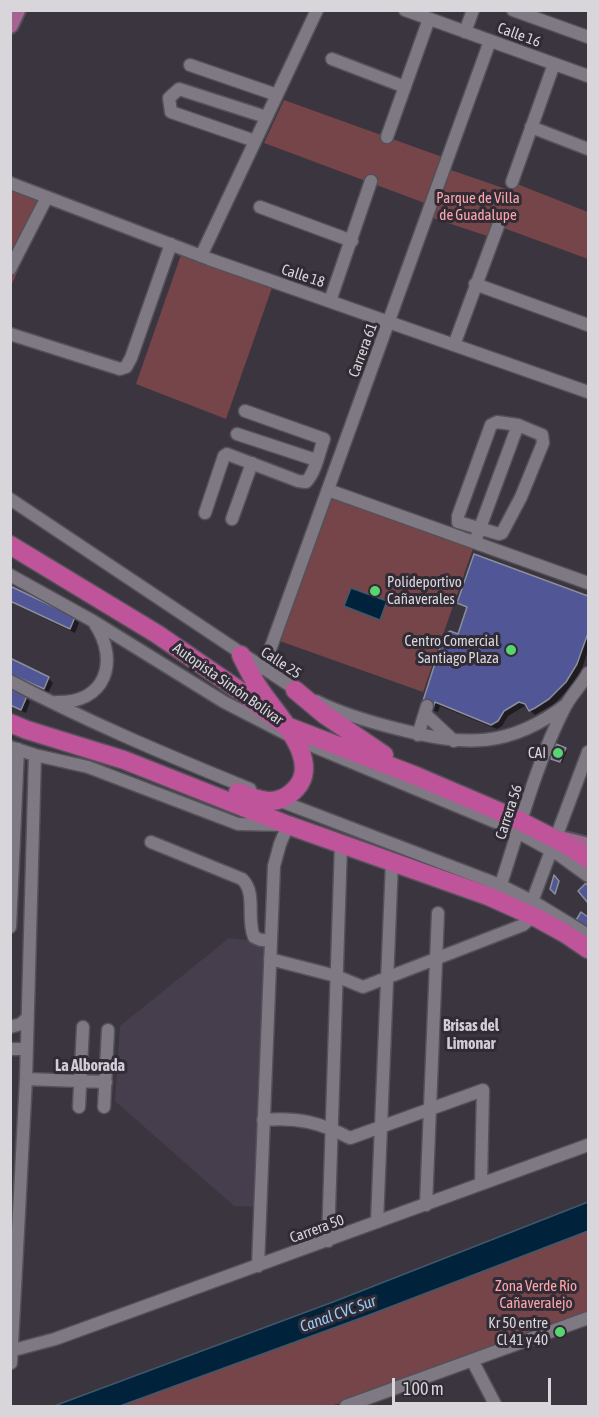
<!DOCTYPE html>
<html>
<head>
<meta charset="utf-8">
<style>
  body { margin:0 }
  #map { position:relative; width:599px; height:1417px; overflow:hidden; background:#3a353f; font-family:"Asap Condensed",sans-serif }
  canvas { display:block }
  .frame { position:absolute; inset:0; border:12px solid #d8d5db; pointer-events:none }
  .scale { position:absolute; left:392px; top:1378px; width:159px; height:27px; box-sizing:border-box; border:3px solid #d8d5db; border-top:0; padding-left:8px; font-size:18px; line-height:21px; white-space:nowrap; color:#d8d5db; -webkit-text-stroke:4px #302b34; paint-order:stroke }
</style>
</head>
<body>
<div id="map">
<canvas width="599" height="1417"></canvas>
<div class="frame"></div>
<div class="scale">100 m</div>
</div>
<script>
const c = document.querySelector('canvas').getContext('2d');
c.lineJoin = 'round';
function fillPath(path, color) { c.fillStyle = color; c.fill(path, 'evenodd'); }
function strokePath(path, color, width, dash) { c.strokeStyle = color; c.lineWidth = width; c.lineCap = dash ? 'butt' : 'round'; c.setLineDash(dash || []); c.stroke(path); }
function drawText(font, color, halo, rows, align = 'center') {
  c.font = font + ' "Asap Condensed",sans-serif'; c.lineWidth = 6; c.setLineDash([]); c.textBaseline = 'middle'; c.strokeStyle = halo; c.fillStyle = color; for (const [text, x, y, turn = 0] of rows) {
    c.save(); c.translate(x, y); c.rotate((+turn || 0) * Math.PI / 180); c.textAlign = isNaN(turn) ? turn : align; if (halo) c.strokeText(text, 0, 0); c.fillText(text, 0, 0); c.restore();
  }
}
const built = new Path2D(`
  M229 938 271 943 261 1207 234 1206 115 1101 120 1026Z`);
const green = new Path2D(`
  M284 100 448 159 445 168 509 190 512 182 588 212V259L498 226 493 238 427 216 430 205 264 143Z
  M11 183 50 198 11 286Z
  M183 249 274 282 226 419 136 384Z
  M328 490 475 543 423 692 274 639Z
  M588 1231V1318L368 1397 329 1406H120L369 1315Z`);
const water = new Path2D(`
  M351 588 387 601 380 620 344 606Z
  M588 1202V1231L369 1315 120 1406H54L333 1302Z`);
const shadow = new Path2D(`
  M475 556 588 598V650L582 669 571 687 554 704 540 712 535 715 525 706 508 716 502 726 497 729 440 706 438 712 428 709 459 636 468 609 458 602Z
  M10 587 74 618 79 623 75 633 10 602Z
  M10 660 48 678 53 683 48 693 10 675Z
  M10 690 26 697 30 702 26 713 10 706Z
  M565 749 567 751 562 763 552 758Z`);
const building = new Path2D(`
  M474 554 588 596V633L577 664 566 682 549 699 535 708 529 711 525 704 519 702 504 711 498 721 491 725 435 702 433 708 422 704 444 635 450 631 458 634 467 607 457 603Z
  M10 586 75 617 70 629 10 601Z
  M10 658 49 677 44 689 10 674Z
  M10 689 27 696 21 710 10 705Z
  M556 744 566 748 560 762 551 759Z
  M554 875 559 881 555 894 550 889Z
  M586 883 588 886V903L578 891Z
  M581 912 588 917V930L575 922Z`);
const minor = new Path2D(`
  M405 10 588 76
  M513 10 588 37
  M465 32 473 10
  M332 59 405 87
  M190 65 277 95
  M531 127 588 149
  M387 137 429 19
  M255 141 171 112 169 98 179 89 266 117
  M512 182 554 64
  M10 183 209 259 588 392
  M260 207 352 241
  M201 256 317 10
  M10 269 47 197
  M475 284 588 325
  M330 301 371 181
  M10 334 120 369 126 367 131 358 171 244
  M454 345 498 226
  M497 422 518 425 542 435 543 443 521 497 502 533 499 534 458 522V516L491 425Z
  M237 434 316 460
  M328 490 588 583
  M10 499 301 693
  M205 513 224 456 227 454 298 481 306 482C316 472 319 452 324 439L245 411
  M232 519 252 463
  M477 536 518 425
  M10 575 93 621 224 702 296 739 510 828 559 855 588 876
  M263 669 490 41
  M10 681C88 722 169 756 250 789
  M316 701C342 714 370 722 398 729 465 746 509 749 567 704
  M56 702C105 704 120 662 95 624
  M425 714 454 741
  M418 735 427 706
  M10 747 35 755 88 767 238 824 288 825 280 844 274 866 258 1266
  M275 799 500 885 532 901 588 935
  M151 842 242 879C257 893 246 918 254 937L261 940H271
  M498 893C519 831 535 765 565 707 571 695 582 685 588 673
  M530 907 588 752
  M10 927 18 749
  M270 959 336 976 363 987 523 925 533 916
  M10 1027 21 1024 27 1018
  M10 1049H26
  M26 1079 106 1082
  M79 1107 83 1027
  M104 1107 108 1030
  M263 1120C297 1117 319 1122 350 1138L483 1090 481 1184
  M426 1205 438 913
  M377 1222 392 862
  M328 1241 341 844
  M10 1351 55 1339 588 1145
  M472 1360 496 1406
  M11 1363 26 1079 35 755
  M346 1406 588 1318`);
const major = new Path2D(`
  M10 25 17 10
  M560 839 588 846`);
const highway = new Path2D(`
  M10 545 157 634 240 691 284 725 416 776 512 817 563 843 588 859
  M295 690 325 715 384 755
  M10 723 27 730 124 760 288 825 488 896 537 918 566 934 588 949
  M238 792C256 799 273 807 290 794 328 765 278 717 261 691 253 680 247 667 241 655`);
const markers = [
  [375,591,6,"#58d570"],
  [511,650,6,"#58d570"],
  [558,753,6,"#58d570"],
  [560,1332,6,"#58d570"]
];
const streetNames = [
  ["Calle 16",519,35,20],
  ["Calle 18",303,276,18],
  ["Carrera 61",363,350,-70],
  ["Calle 25",281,663,33],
  ["Autopista Simón Bolívar",228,684,35],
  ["Carrera 56",509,812,-72],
  ["Carrera 50",317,1229,-20]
];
const parkNames = [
  ["Parque de Villa",478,198],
  ["de Guadalupe",478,215],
  ["Zona Verde Rio",536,1286],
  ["Cañaveralejo",536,1303]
];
const poiNames = [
  ["Polideportivo",387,582,"left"],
  ["Cañaverales",387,599,"left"],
  ["Centro Comercial",499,641],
  ["Santiago Plaza",499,658],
  ["CAI",546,753],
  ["Kr 50 entre",548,1323],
  ["Cl 41 y 40",548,1340]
];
const neighbourhoodNames = [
  ["Brisas del",471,1026],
  ["Limonar",471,1044],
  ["La Alborada",90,1066]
];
const waterNames = [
  ["Canal CVC Sur",338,1314,-20]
];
fillPath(built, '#463e4d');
fillPath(green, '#754549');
fillPath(water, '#00223b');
strokePath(water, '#41586b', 1.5);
fillPath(shadow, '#0007');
fillPath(building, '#505696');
strokePath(building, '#8c8e9a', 1.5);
strokePath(minor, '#545158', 15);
strokePath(major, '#545158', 20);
strokePath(highway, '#545158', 21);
strokePath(minor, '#7f7984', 12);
strokePath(major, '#a56391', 16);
strokePath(highway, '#bf549a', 18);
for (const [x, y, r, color] of markers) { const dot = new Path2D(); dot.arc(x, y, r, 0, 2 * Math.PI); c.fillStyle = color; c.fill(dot); strokePath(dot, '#302b34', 2); }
drawText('15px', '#d8d5db', '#302b34', streetNames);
drawText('15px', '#ffa6ac', '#302b34', parkNames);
drawText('15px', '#d8d5db', '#302b34', poiNames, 'right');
drawText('bold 16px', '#d3ccd8', '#302b34', neighbourhoodNames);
drawText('italic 16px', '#99caf5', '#302b34', waterNames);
</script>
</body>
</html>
